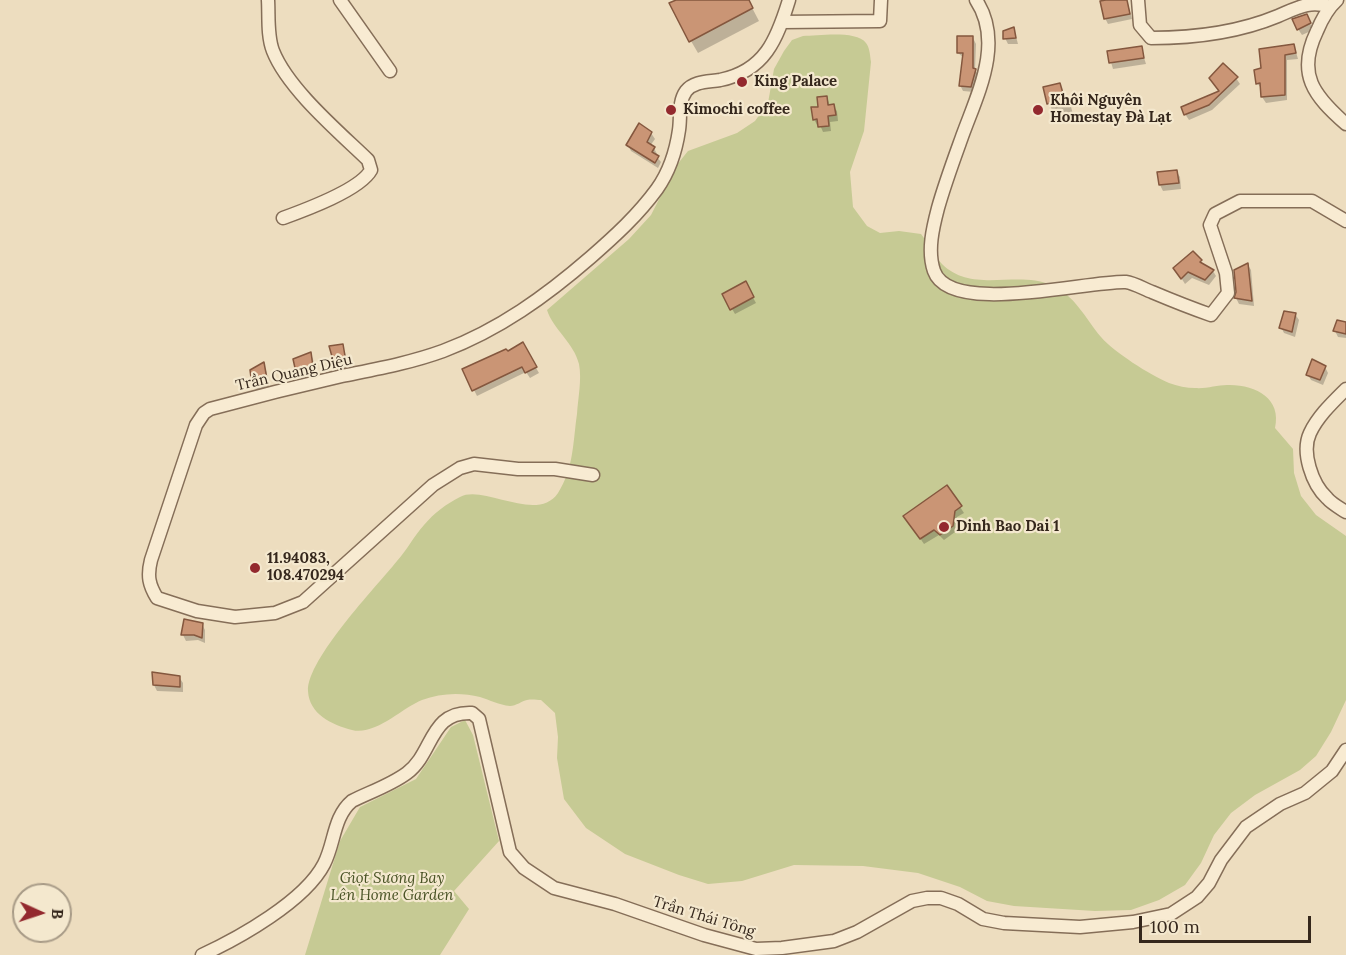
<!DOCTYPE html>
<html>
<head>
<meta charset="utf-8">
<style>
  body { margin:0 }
  #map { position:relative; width:1346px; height:955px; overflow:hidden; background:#edddbf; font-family:Lora,serif }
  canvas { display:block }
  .north { position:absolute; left:12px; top:883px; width:60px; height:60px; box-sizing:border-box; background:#f4e8ce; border:2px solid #a89b87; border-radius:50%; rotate:93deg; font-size:16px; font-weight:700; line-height:24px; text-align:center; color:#35271c }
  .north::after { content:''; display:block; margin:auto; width:21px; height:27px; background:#93292e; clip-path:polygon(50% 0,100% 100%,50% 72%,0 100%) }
  .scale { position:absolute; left:1139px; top:916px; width:172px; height:27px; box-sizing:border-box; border:3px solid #35271c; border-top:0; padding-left:8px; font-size:18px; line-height:21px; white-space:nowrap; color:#35271c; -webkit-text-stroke:4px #f4e8ce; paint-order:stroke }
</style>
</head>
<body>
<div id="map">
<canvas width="1346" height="955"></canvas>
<div class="north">B</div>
<div class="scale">100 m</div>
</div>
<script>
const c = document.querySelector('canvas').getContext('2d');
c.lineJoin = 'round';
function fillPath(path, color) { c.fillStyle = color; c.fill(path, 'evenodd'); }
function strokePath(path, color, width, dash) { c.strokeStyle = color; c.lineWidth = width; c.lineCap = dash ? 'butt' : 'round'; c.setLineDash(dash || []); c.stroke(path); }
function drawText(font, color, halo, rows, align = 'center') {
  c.font = font + ' Lora,serif'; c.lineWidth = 4.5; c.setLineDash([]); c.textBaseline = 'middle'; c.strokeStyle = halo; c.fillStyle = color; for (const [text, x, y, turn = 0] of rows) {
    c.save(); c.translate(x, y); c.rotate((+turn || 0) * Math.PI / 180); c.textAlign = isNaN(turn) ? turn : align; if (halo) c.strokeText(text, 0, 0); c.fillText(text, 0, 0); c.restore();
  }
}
const green = new Path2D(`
  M803 36C818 36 856 30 866 43 870 48 870 56 871 62L864 131 850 172 853 207 867 226 880 233 899 231 921 234C928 243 934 256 942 264 972 294 1017 270 1051 285 1075 295 1085 318 1101 337 1114 352 1150 375 1169 383 1177 386 1187 388 1195 388 1206 389 1217 385 1227 385 1255 384 1282 398 1275 428L1293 449 1294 473 1301 496 1316 515 1346 536V700L1331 732 1316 756 1300 770 1255 795 1231 813 1214 835 1201 863 1185 885 1159 900 1131 910 1095 911 1014 906 987 901 960 887 918 873 863 866 794 865 742 881 708 884 679 875 625 854 586 828 564 799 557 758 558 737 555 713 541 700C537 700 532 699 527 700 522 701 516 706 510 706 499 705 490 700 480 697 461 692 440 693 422 700 402 708 375 736 352 730 332 725 309 714 308 691 307 659 376 587 397 561 407 550 414 536 424 525 434 513 446 504 460 497 484 484 537 524 558 493 574 468 573 441 577 414 578 398 582 380 579 364 574 343 553 329 547 310L629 239 651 215 676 166 688 151 737 133 755 121 768 103 774 69 784 51 792 40Z
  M465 720 473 735 499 841 454 891 469 909 440 955H305L340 841 360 807 416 779 451 727Z`);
const shadow = new Path2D(`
  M679 0H748L759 21 698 53 691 41Z
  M1113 0H1127L1132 19 1108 24 1105 18Z
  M1309 21 1313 30 1302 35 1298 29Z
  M1014 29 1018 44H1008L1005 38Z
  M973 38 976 44 975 70 979 76 974 92 963 91 960 85 964 58 958 53Z
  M1294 45 1298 59 1287 60V100L1266 103 1262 97V89L1257 83Z
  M1141 48 1146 64 1113 69 1108 52Z
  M1236 78 1240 84 1212 110 1189 120 1185 114 1221 92Z
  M1059 84 1070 103 1074 118 1059 123 1049 104 1044 88Z
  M827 97 830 106H833L837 111 838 121 830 122 831 131 823 132 820 125H817L814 119Z
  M651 133 655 139 650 146 654 148 657 154 656 156 661 162 658 168 631 151 628 145Z
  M1176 171 1180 177 1181 189 1163 191 1160 185Z
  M1193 253 1204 266 1213 271 1216 276 1209 285 1192 278 1185 284 1175 268Z
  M1248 265 1251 270 1254 306 1239 304 1236 298Z
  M745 283 756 303 735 314 724 295Z
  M1295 314 1299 320 1295 337 1284 333 1281 327Z
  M1346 324V338L1338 337 1335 331Z
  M522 344 539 373 530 378 526 372 477 396 464 370 507 353Z
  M342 346 345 352 348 368 339 372 331 347Z
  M310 353 313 359 316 379 301 382 298 376Z
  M263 364 266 370 270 390 257 392 254 386 252 371Z
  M1325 367 1328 373 1323 385 1311 380 1308 375Z
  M947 487 964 513 957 517 955 532 944 540 939 535 924 544 909 522Z
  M186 621 202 624 205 630V643L198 640 186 641 183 635Z
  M179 677 183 683V692L157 691 154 685Z`);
const building = new Path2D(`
  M676 0H749L753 8 689 42 669 3Z
  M1106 0H1127L1130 14 1104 19 1100 1Z
  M1307 14 1311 23 1297 30 1292 19Z
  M1014 27 1016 38 1003 39V31Z
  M957 36H973V68L976 69 971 87 959 86 963 53H957Z
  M1294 44 1296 53 1285 55V95L1261 97 1260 83 1256 84 1254 70 1261 68 1259 49Z
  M1142 46 1144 58 1109 63 1107 51Z
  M1223 63 1238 77 1209 105 1184 115 1181 107 1219 91 1209 78Z
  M1060 83 1065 100 1047 104 1043 87Z
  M827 96 828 105 834 104 836 115 828 116 829 126 818 127 817 119 813 120 811 107H818L817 97Z
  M639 123 652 132 647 142 655 147 652 152 659 156 655 163 626 145Z
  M1177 170 1179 183 1159 185 1157 172Z
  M1193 251 1202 260 1200 262 1214 270 1205 280 1188 272 1181 279 1173 268Z
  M1248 263 1252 301 1234 298 1236 292 1234 270Z
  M746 281 754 297 730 310 722 294Z
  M1284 311 1296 313 1292 332 1279 328Z
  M1337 320 1346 322V334L1333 331Z
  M523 342 537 367 525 373 522 367 472 391 462 369 506 349 508 351Z
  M343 344 346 362 335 367 329 346Z
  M311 352 314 374 297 377 293 359Z
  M1312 359 1326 366 1320 380 1306 375Z
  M264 362 268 385 252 386 250 370Z
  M947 485 962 506 955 511 953 526 940 535 934 530 920 539 903 516Z
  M184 619 203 623 202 638 194 635H181Z
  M152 672 180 676V687L153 685Z`);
const minor = new Path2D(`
  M268 0C269 16 267 36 273 51 288 89 339 132 368 160L371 170C360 190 305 210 283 218
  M340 0 390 71
  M976 0C1004 42 978 93 963 134 954 159 945 183 938 208 933 227 927 251 934 271 950 317 1090 280 1126 282 1134 283 1144 289 1152 292 1171 300 1191 308 1211 315L1228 293 1226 273 1210 225 1215 214 1240 201H1312L1346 221
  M1138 0 1140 25 1151 38C1194 38 1237 33 1278 16 1297 8 1310 0 1330 7
  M1337 0C1327 9 1322 19 1317 31 1296 74 1314 96 1346 124
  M782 22 880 21 881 0
  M1346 389C1333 402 1318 416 1310 433 1301 452 1312 484 1327 498 1332 504 1340 508 1346 512
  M593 475 555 469H518L474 464 460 468 433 485 303 602 275 613 235 617 197 611 157 598C149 585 147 576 151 560L196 425 204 413 210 409C254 397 298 386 342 376 376 369 410 363 443 351 499 330 546 296 591 257 615 236 638 215 657 189 669 172 676 151 679 130 681 117 678 102 686 91 694 81 708 82 720 80 765 71 777 39 789 0
  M202 955C239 938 305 901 324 864 335 843 333 817 352 801 370 792 391 785 407 773 434 753 429 711 472 713L479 719 510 852 524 868 554 888 615 904 704 935 756 949 782 948 834 941 857 932 912 901 927 898H941L958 904 983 919 1004 923 1080 927 1133 922 1171 914 1197 897 1209 883 1221 860 1246 827 1280 804 1305 793 1332 771 1346 750`);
const markers = [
  [742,82,6,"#93292e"],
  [671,110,6,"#93292e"],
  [1038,110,6,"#93292e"],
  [944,527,6,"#93292e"],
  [255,568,6,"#93292e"]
];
const poiNames = [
  ["King Palace",754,82],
  ["Khôi Nguyên",1050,101],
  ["Homestay Đà Lạt",1050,118],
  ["Kimochi coffee",683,110],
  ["Dinh Bao Dai 1",956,527],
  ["11.94083,",267,559],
  ["108.470294",267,576]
];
const streetNames = [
  ["Trần Quang Diệu",294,373,-13],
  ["Trần Thái Tông",704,917,17]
];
const parkNames = [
  ["Giọt Sương Bay",392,879],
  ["Lên Home Garden",392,896]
];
fillPath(green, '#c6ca94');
fillPath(shadow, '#0003');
fillPath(building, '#ca9575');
strokePath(building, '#84573e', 1.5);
strokePath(minor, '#856e58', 15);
strokePath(minor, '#f8ebd2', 12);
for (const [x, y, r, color] of markers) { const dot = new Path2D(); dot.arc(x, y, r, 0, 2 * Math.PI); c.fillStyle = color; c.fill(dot); strokePath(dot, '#f4e8ce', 2); }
drawText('bold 15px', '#35271c', '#f4e8ce', poiNames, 'left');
drawText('15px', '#35271c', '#f4e8ce', streetNames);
drawText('italic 15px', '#475123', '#f4e8ce', parkNames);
</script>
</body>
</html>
